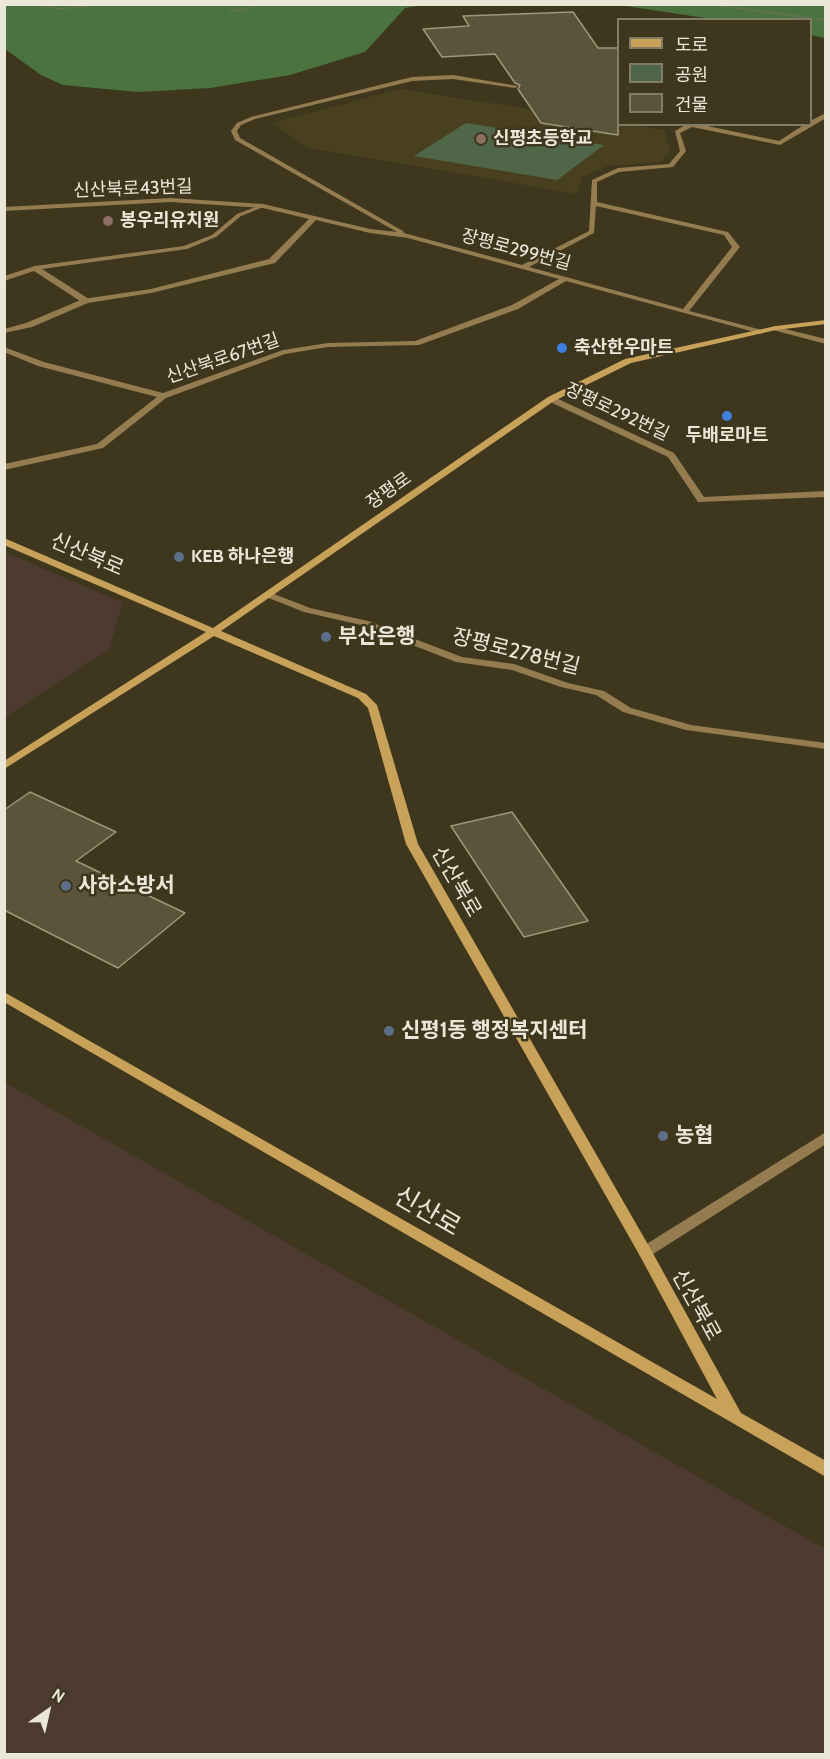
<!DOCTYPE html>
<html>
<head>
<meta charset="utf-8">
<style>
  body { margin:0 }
  #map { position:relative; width:830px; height:1759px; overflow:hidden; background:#3e371e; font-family:Cabin,"Noto Sans KR",sans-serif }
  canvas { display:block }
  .frame { position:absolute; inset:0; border:6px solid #ebe7d8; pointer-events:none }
  .legend { position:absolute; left:617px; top:18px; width:195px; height:108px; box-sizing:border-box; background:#3e371e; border:2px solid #837d68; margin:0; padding:8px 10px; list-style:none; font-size:18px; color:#ebe7d8 }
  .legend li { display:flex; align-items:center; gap:12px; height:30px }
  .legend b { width:30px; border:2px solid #837d68 }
  .north { position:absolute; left:18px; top:1681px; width:60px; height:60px; -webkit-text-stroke:4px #3e371e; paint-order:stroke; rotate:34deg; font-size:16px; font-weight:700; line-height:24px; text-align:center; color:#ebe7d8 }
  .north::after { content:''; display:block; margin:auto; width:21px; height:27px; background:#ebe7d8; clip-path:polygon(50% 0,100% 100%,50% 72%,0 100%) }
</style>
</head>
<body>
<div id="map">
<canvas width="830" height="1759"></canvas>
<div class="frame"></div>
<ul class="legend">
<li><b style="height:8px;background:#c8a258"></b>도로</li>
<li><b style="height:16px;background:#4f6748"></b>공원</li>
<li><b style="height:16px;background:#5c543a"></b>건물</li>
</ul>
<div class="north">N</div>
</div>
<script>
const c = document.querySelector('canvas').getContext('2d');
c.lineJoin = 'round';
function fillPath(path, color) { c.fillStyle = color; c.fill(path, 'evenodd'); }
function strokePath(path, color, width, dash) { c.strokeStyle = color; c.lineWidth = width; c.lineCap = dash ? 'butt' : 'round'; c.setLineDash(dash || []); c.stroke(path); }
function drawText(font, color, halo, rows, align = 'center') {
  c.font = font + ' Cabin,"Noto Sans KR",sans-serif'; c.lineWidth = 5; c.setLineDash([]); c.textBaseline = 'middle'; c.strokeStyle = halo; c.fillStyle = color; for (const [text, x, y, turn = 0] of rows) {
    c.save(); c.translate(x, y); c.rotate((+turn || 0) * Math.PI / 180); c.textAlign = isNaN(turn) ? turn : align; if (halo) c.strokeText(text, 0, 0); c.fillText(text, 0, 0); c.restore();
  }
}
const built = new Path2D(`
  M400 89 664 130 671 151 661 162 608 166 582 177 578 194 309 148 272 123Z`);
const industrial = new Path2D(`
  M5 552 123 603 109 649 5 717Z
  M4 1082 825 1549V1754H5Z`);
const green = new Path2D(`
  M466 123 604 145 557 180 414 156Z`);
const forest = new Path2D(`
  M5 4H422V5L405 8 365 52 290 75 210 88 138 92 63 85 41 75 5 49Z
  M619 5H825V38L811 35 810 20 712 19Z`);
const building = new Path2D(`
  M573 12 598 48H618V135L541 123 518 89 520 85 515 83 495 54 442 57 423 29 469 26 463 16Z
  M30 792 116 832 76 861 185 913 118 968 4 910V810Z
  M512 812 588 921 524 937 451 826Z`);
const path = new Path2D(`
  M33 4 60 9 108 4
  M233 4 231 11 247 9 257 4
  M706 4 826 20`);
const lane = new Path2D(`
  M261 205 266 206 241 216 216 237 187 249 42 269 89 299V303H83L34 271 4 281V276L35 266 184 246 212 235 237 214Z
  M269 592 310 608 368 621 462 657 514 664 568 683 604 691 631 708 691 725 826 743V749L686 730 623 712 596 695 561 687 512 670 456 662 361 625 304 612 266 597 264 595Z`);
const street = new Path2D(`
  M453 75 518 86 515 88 453 79 412 81 255 119 241 125 237 131 240 138 403 231 404 233 522 265 589 231 592 180 618 168 669 164 680 151 675 131 687 124H698L779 141 805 124H810V121L826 113V118L780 145 692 127 680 133 686 151 673 167 619 172 597 182V202L728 232 740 247 689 311 762 330V334L566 281 518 309 419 345 328 347 285 354 166 398 103 448 4 470V464L97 444 157 397 38 366 4 352V347L44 362 163 393 283 350 328 343 415 341 512 305 559 279 408 238 370 233 316 220 275 263 151 293 88 303 32 327 4 333V329L26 323 83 299 151 289 269 259 309 219 263 208 171 202 4 211V207L171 198 263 204 370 229 397 232 235 140 231 131 237 123 251 117 412 77ZM596 206 724 235 732 247 683 309 529 267 594 233Z
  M773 326 826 339V344L773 330Z
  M548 397H554L674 453 704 497 826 491V497L698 502 668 457 548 401Z
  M826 1132V1144L650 1256 645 1258 640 1256 638 1252 640 1248Z`);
const secondary = new Path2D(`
  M826 320V324L776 330 631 363 554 401 221 631 366 694 377 705 418 844 650 1248 741 1413 826 1461V1477L4 1002V992L717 1399 640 1256 406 844 368 708 358 698 214 636 4 769V761L206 632 4 545V538L213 628 548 397 625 359 776 326Z`);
const markers = [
  [481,139,6,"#8d6e63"],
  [108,221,6,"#8d6e63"],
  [562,348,6,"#3f7fe0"],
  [727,416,6,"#3f7fe0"],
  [179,557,6,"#5c6f8a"],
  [326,637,6,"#5c6f8a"],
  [66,886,6,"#5c6f8a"],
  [389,1031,6,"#5c6f8a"],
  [663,1136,6,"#5c6f8a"]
];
const farPoinames = [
  ["신평초등학교",493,139],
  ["봉우리유치원",120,221],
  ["축산한우마트",574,348],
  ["두배로마트",727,436,"center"],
  ["KEB 하나은행",191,557]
];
const farStreetnames = [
  ["신산북로43번길",133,189,-2],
  ["장평로299번길",516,250,15],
  ["신산북로67번길",223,359,-19],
  ["장평로292번길",617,412,25],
  ["장평로",389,491,-35]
];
const streetNames = [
  ["신산북로",87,555,23],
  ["장평로278번길",516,652,14],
  ["신산북로",456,882,60],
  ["신산북로",696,1305,61]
];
const poiNames = [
  ["부산은행",338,637],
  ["사하소방서",78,886],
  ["신평1동 행정복지센터",401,1031],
  ["농협",675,1136]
];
const nearStreetnames = [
  ["신산로",427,1212,30]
];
fillPath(built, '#49401f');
fillPath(industrial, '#4d3b32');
fillPath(green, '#4f6748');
fillPath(forest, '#4a733f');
fillPath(building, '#5c543a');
strokePath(building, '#9f977a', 1.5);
strokePath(path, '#7a745e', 1.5, [1.5, 1.5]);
fillPath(lane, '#947c50');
fillPath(street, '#947c50');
fillPath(secondary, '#c8a258');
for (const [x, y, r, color] of markers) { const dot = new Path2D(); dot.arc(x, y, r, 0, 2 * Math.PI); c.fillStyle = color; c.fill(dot); strokePath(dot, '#3e371e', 2); }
drawText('bold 18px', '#ebe7d8', '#3e371e', farPoinames, 'left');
drawText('18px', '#ebe7d8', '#3e371e', farStreetnames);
drawText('21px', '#ebe7d8', '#3e371e', streetNames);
drawText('bold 21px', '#ebe7d8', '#3e371e', poiNames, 'left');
drawText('26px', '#ebe7d8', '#3e371e', nearStreetnames);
</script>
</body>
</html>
